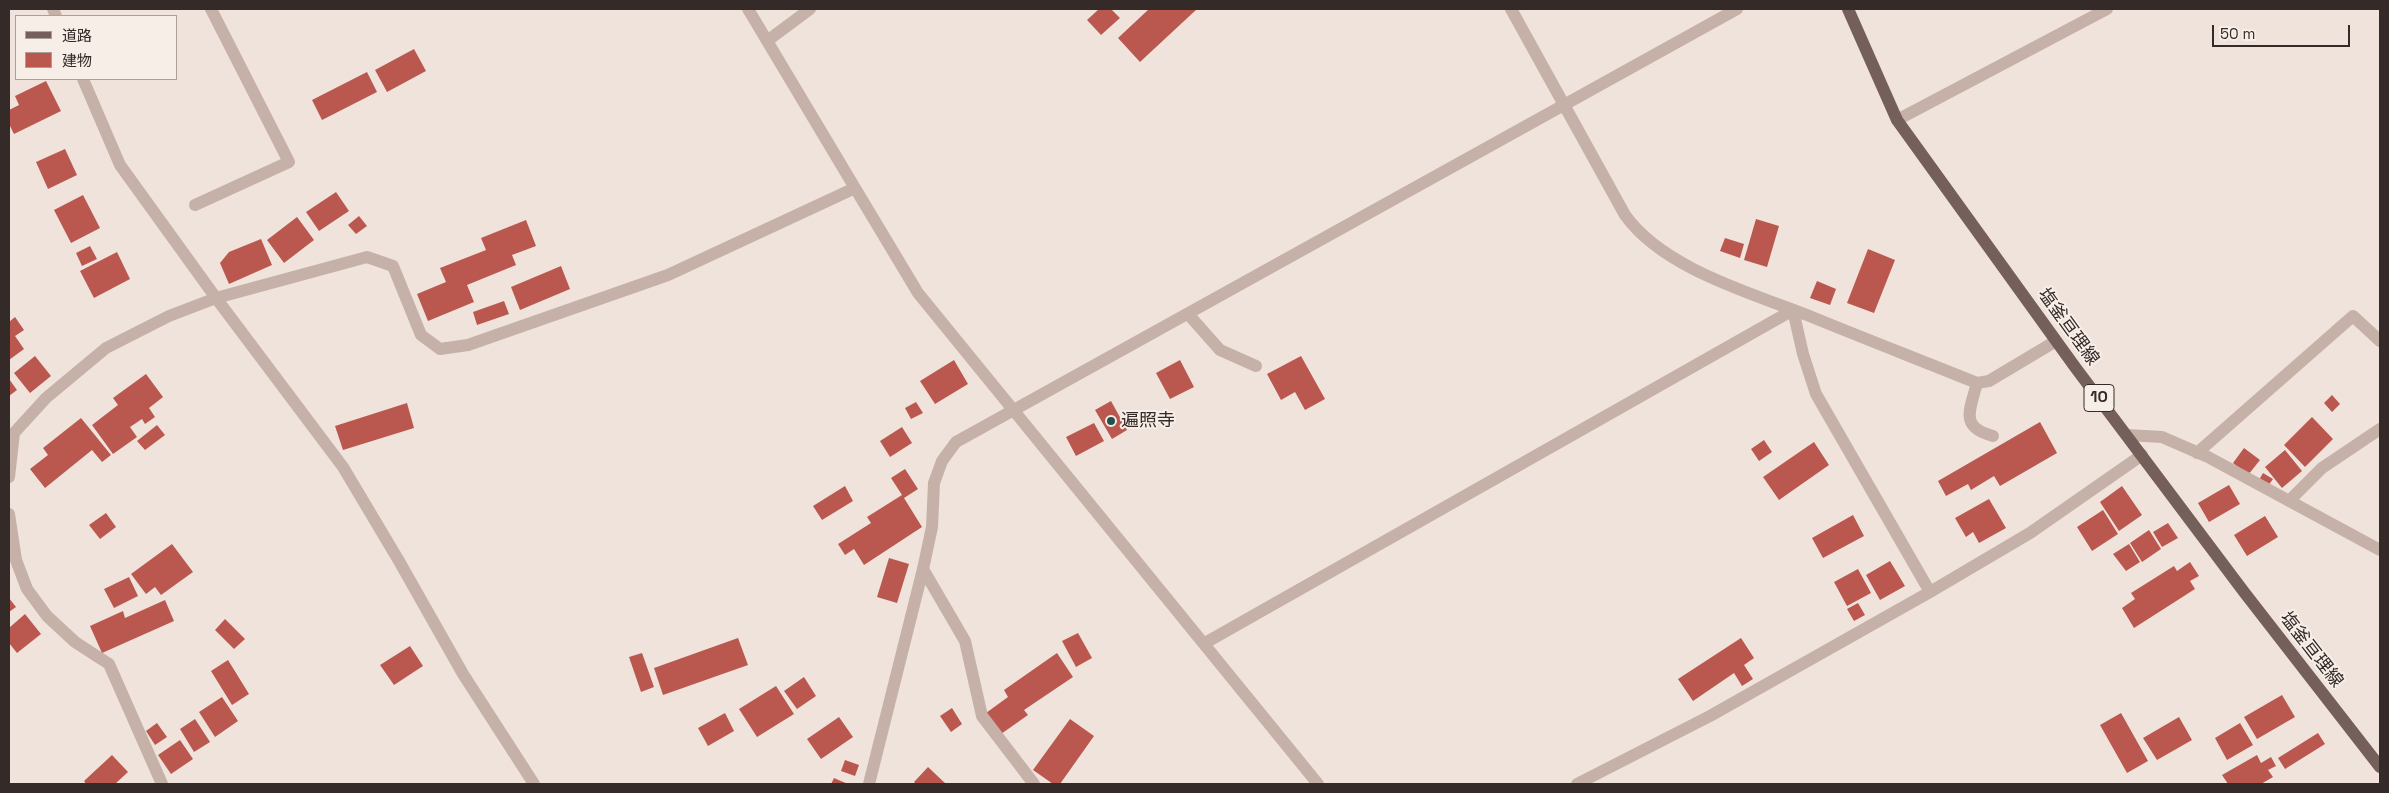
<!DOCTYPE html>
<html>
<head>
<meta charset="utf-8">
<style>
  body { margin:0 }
  #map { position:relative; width:2389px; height:793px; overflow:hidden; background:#efe3dc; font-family:"Space Grotesk","Noto Sans JP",sans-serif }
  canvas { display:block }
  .frame { position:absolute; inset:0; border:10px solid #342a28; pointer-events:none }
  .legend { position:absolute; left:15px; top:15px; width:162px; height:65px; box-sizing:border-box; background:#f7eee8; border:1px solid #a9a09b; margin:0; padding:6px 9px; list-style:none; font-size:15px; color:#342a28 }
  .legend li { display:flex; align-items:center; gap:10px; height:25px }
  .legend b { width:25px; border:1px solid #a9a09b }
  .scale { position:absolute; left:2212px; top:25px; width:138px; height:22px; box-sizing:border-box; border:2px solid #342a28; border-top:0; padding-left:6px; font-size:15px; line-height:18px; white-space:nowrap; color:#342a28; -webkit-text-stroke:4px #f7eee8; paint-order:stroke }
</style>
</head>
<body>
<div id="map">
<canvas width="2389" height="793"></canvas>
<div class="frame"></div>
<ul class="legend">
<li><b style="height:6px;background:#745f5b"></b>道路</li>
<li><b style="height:14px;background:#ba584f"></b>建物</li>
</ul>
<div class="scale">50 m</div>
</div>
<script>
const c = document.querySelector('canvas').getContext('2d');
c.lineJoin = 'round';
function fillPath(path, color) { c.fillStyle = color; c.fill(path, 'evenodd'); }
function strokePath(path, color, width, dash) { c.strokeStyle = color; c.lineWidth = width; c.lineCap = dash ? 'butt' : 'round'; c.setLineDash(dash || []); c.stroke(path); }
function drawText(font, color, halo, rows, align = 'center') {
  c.font = font + ' "Space Grotesk","Noto Sans JP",sans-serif'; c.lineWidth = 4; c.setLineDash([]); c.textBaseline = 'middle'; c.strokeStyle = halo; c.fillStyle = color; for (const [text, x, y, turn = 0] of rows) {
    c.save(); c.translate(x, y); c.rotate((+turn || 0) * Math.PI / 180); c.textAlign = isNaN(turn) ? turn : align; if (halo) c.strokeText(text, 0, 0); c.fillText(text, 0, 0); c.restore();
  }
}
const building = new Path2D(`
  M1099 9H1111L1120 18 1101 35 1087 20Z
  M1149 9H1197L1140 62 1118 38Z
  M414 49 426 71 387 92 375 70Z
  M367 72 377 92 322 120 312 100Z
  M46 81 61 111 14 134 9 124V110L19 105 15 96Z
  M65 149 77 175 48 189 36 162Z
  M336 192 349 211 319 231 306 212Z
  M83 195 100 228 71 243 54 210Z
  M359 216 367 226 356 234 348 225Z
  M297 217 314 240 284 263 267 240Z
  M1756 219 1779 226 1767 267 1744 260Z
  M526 220 536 246 512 255 516 265 467 285 474 302 428 321 417 294 446 282 440 268 486 250 481 238Z
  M1725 238 1744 244 1740 258 1720 251Z
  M261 239 272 265 229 284 220 263 229 252Z
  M90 246 97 259 82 266 76 253Z
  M1868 249 1895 260 1874 313 1847 303Z
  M117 252 130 279 94 298 80 271Z
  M561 266 570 289 520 310 511 287Z
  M1817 281 1836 289 1830 305 1810 298Z
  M504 301 509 314 477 325 473 312Z
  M15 317 24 330 15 336 24 349 9 360V322Z
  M35 356 51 376 30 393 14 373Z
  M1301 356 1325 399 1305 410 1295 392 1281 400 1267 374Z
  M954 360 968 384 935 404 920 381Z
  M1180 360 1194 387 1170 399 1156 373Z
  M146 374 163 397 149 408 155 417 145 424 142 419 130 427 137 437 113 454 92 425 118 405 113 398Z
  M9 379 17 390 9 396Z
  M2332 395 2340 404 2332 412 2324 403Z
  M1111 401 1127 430 1112 439 1095 410Z
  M916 402 923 413 911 419 905 408Z
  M407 403 414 428 343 450 335 426Z
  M2312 417 2333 439 2305 467 2284 445Z
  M81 418 111 455 102 462 92 450 45 488 30 469 48 455 43 448Z
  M2040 422 2057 453 2000 486 1994 476 1971 490 1968 484 1946 496 1938 481Z
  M1094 423 1104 441 1076 456 1066 437Z
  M157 425 165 435 145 450 137 441Z
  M902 427 912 443 890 457 880 441Z
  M1764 440 1772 452 1759 461 1751 449Z
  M1814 442 1829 465 1779 500 1763 477Z
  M2244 448 2260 460 2248 475 2233 463Z
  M2285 450 2302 471 2282 488 2265 467Z
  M905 469 918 489 904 498 922 527 864 565 854 549 845 555 838 544 871 523 867 517 902 495 891 478Z
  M2263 473 2273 479 2268 486 2259 480Z
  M2229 485 2240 504 2209 522 2198 503Z
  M845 486 853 501 822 520 813 506Z
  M2122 486 2142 515 2119 531 2100 502Z
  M1989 499 2006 528 1979 543 1973 532 1966 537 1955 518Z
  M2103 510 2118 534 2092 551 2077 527Z
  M106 513 116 527 100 539 89 525Z
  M1853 515 1864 536 1823 558 1812 538Z
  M2265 516 2278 537 2247 556 2234 535Z
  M2168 523 2178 538 2162 547 2153 532Z
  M2149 530 2161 549 2142 562 2130 543Z
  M172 544 193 572 161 595 155 587 146 594 131 574Z
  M2129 544 2140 562 2126 571 2113 554Z
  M889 558 909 564 897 603 877 597Z
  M1890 561 1905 586 1880 600 1866 575Z
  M2190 562 2199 576 2190 581 2195 589 2134 628 2122 608 2135 599 2131 593 2174 566 2177 571Z
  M1858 569 1871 593 1847 606 1834 582Z
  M129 577 138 596 114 608 104 589Z
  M9 598 16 607 9 612Z
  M165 600 174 621 102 653 90 626 123 611 125 618Z
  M1858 603 1865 615 1854 621 1847 609Z
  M25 614 41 634 17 653 9 643V628Z
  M225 619 245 639 234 649 215 630Z
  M1078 633 1092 658 1076 667 1062 641Z
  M738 638 748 665 663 695 654 668Z
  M1741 638 1754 658 1744 665 1753 679 1742 686 1734 673 1693 701 1678 679Z
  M410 646 423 666 394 685 380 665Z
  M642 653 654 687 641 692 629 657Z
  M1057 653 1073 677 1024 710 1028 715 1001 734 986 713 1008 697 1004 690Z
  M228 660 249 694 232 705 211 671Z
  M804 677 816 696 797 709 784 691Z
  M776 686 794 714 757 737 739 709Z
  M2282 695 2295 717 2257 739 2244 717Z
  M222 697 238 721 215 737 199 712Z
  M952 708 962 724 951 732 940 716Z
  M725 713 734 731 708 746 698 728Z
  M2121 713 2148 761 2127 773 2100 725Z
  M839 717 853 737 821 759 807 739Z
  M2179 717 2192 740 2157 760 2143 738Z
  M195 719 210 742 194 752 180 729Z
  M1070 719 1094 736 1060 784H1053L1033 770Z
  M157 723 167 737 155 745 146 731Z
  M2240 723 2253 745 2227 760 2215 738Z
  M2318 733 2325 744 2285 769 2278 758Z
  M180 740 193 759 171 774 158 755Z
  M112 755 128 772 115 784H86L84 781Z
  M2257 755 2261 763 2271 757 2276 766 2268 770 2273 777 2261 784H2228L2222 775Z
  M845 760 859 765 855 776 841 771Z
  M928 767 946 784H916L914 782Z
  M834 778 848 784H831Z`);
const minor = new Path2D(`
  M53 9 56 16
  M748 9 855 188
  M1511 9 1625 215C1663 268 1748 292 1807 315 1863 338 1920 360 1977 383L1989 381 2056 341
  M767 41 810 9
  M83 79 120 165 216 298 343 467 399 561 463 674 534 784
  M1897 120 2107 9
  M195 205 289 162 211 9
  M1188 314 1220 350 1256 366
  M1977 383C1970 410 1959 427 1993 436
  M2127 435 2162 437 2208 457 2380 550
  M2197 453 2353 316 2380 341
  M9 477 14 433 46 398 106 348 169 316 216 298 367 257 393 266 421 335 440 349 468 345 668 275 855 188 918 293 1318 784
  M2289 501 2322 468 2380 429
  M9 514 16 560 27 589 47 616 75 642 109 664 162 784
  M923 569 965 641 982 716 1034 784
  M1205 643 1793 310 1803 354 1816 394 1930 592
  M869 784 923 569 932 527 934 483 942 461 956 442 1737 9
  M1577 784 1710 716 1930 592 2030 533 2142 455`);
const major = new Path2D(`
  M1848 9 1897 120 2075 367 2244 592 2380 767`);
const markers = [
  [1111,421,5,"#22514d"]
];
const shields = [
  [2099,398,30]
];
const shieldNames = [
  ["10",2099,398]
];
const streetNames = [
  ["塩釜亘理線",2068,327,54],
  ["塩釜亘理線",2311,650,52]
];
const poiNames = [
  ["遍照寺",1121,421]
];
fillPath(building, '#ba584f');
strokePath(minor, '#c6b1a9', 12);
strokePath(major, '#745f5b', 12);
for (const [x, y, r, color] of markers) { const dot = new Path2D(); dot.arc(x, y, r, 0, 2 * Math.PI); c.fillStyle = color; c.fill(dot); strokePath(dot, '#f7eee8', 2); }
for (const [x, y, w] of shields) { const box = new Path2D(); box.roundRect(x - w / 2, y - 13.5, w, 27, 4); c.fillStyle = '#f7eee8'; c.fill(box); strokePath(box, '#342a28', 1); }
drawText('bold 16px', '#342a28', null, shieldNames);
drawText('18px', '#342a28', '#f7eee8', streetNames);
drawText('18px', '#342a28', '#f7eee8', poiNames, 'left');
</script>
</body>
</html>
